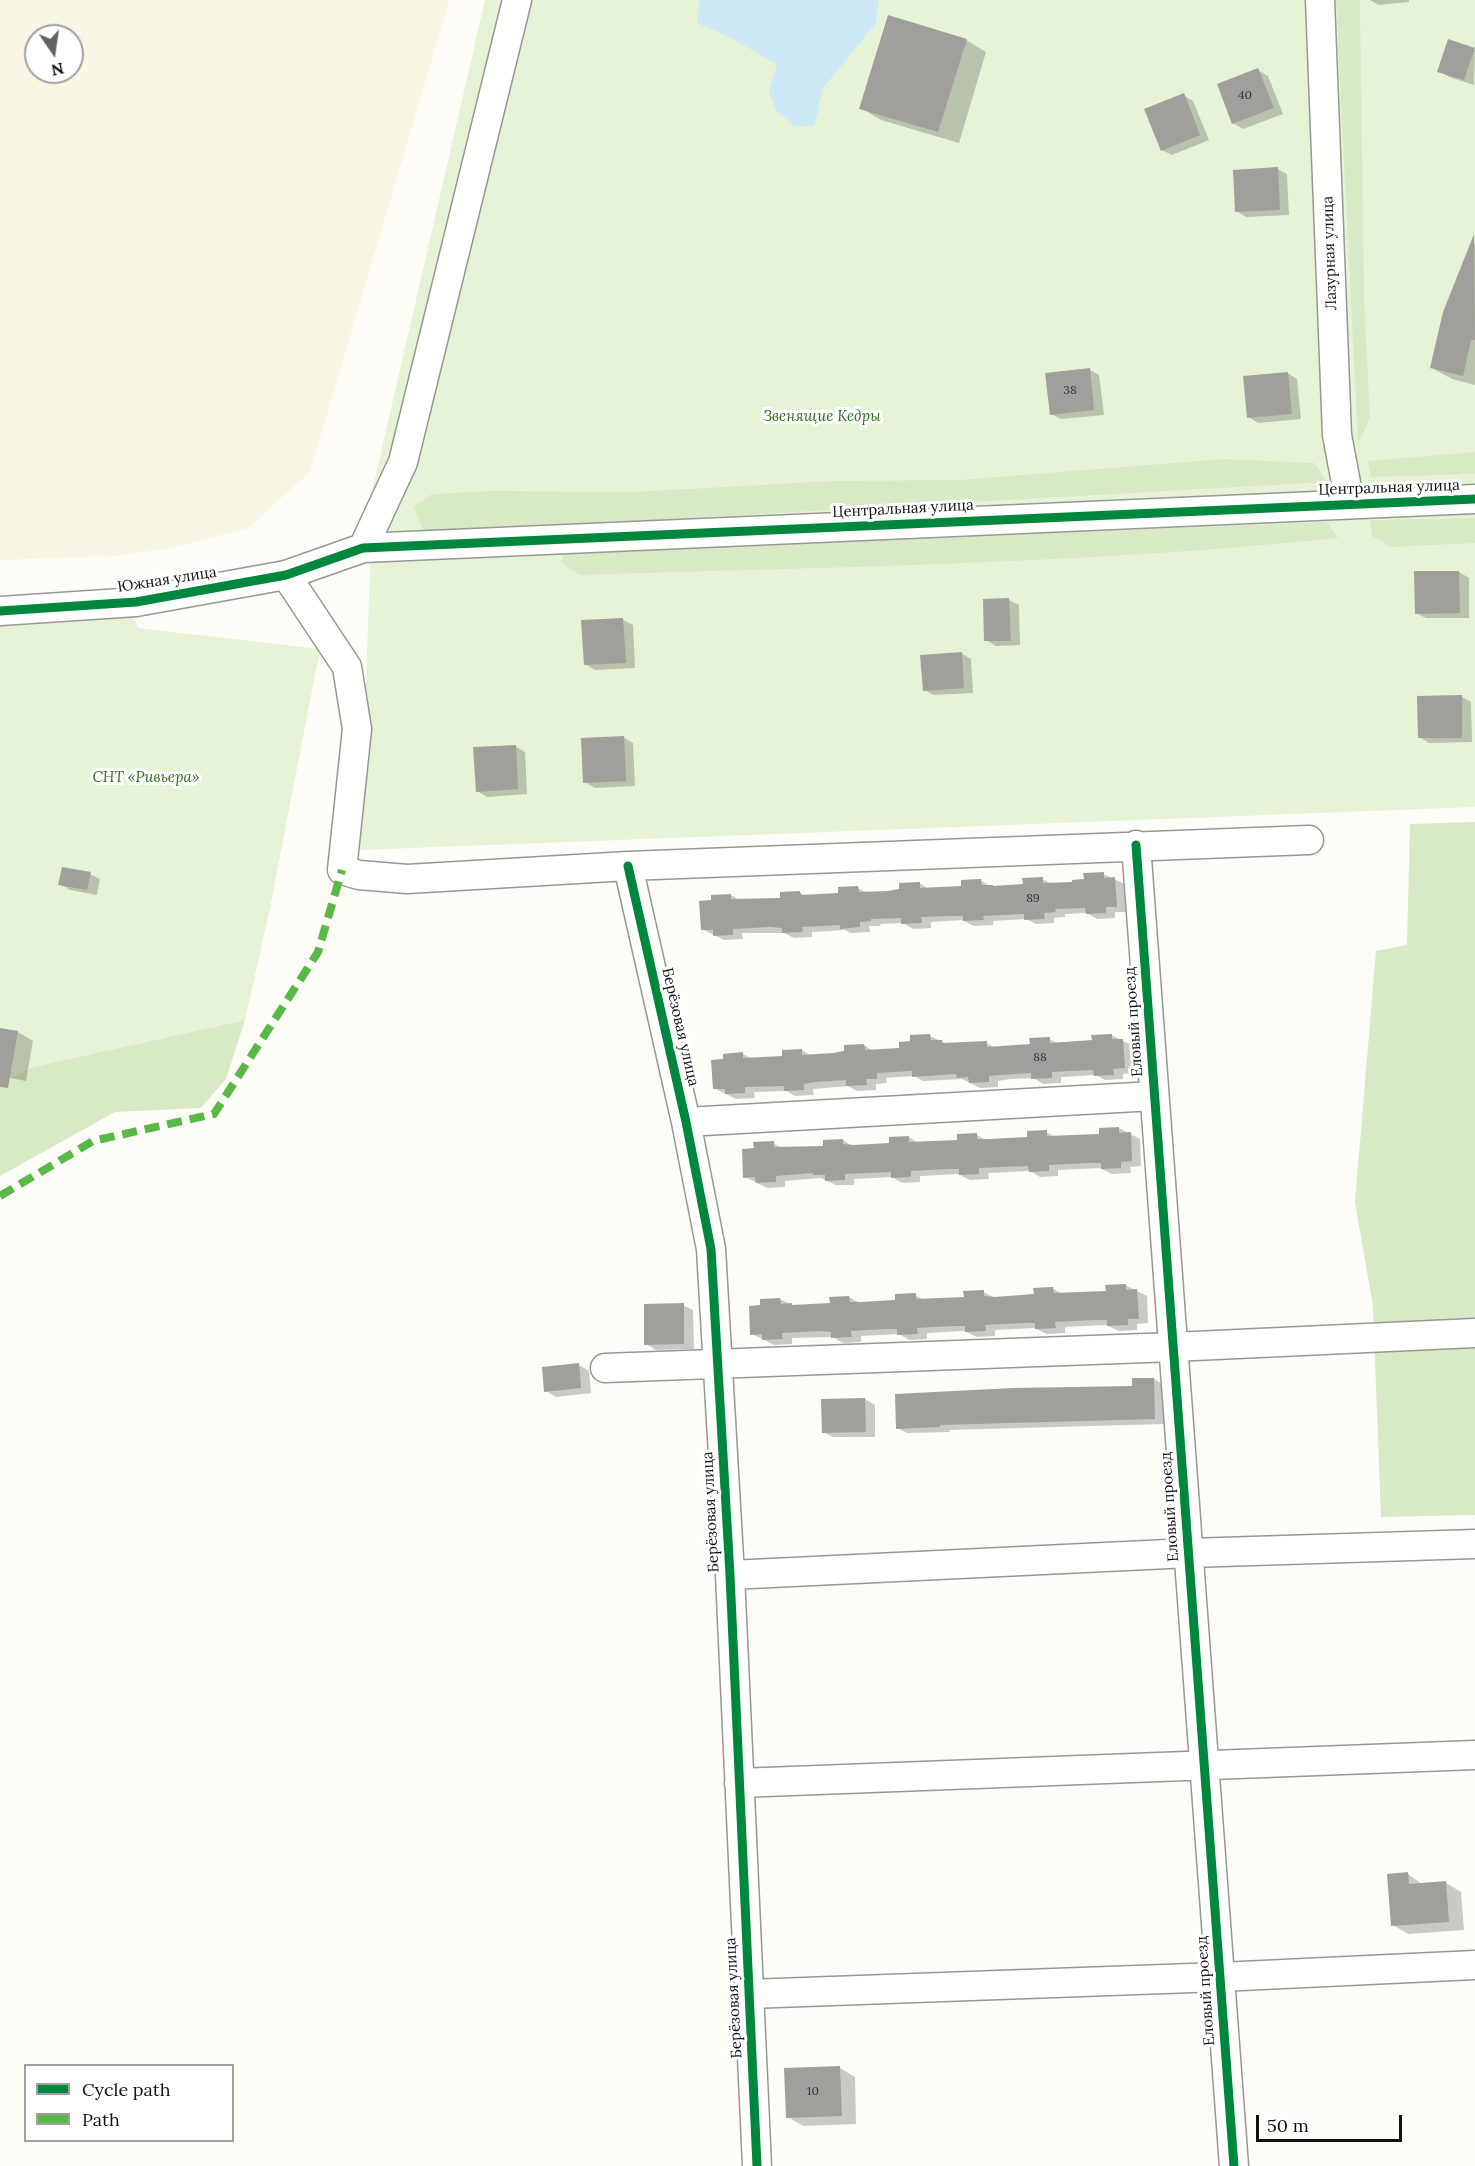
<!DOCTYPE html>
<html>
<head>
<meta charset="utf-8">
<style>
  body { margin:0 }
  #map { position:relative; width:1475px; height:2166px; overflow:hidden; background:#fdfcf7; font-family:Lora,serif }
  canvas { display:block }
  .legend { position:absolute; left:24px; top:2064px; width:210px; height:78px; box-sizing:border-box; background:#fff; border:2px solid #a0a0a0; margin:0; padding:8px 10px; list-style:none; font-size:18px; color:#111 }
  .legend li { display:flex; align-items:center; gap:12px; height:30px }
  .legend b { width:30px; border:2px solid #a0a0a0 }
  .north { position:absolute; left:24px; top:24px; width:60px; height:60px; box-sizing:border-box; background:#fff; border:2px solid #a0a0a0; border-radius:50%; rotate:167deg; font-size:16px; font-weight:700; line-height:24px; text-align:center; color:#111 }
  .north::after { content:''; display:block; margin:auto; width:21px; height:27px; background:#646362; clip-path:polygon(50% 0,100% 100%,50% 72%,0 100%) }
  .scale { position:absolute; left:1256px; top:2115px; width:146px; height:27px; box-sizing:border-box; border:3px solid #111; border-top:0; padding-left:8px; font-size:18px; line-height:21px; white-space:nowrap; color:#111; -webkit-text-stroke:4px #fff; paint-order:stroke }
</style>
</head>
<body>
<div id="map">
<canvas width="1475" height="2166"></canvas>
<ul class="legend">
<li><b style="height:8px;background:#00873e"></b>Cycle path</li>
<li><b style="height:8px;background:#58b947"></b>Path</li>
</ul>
<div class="north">N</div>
<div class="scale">50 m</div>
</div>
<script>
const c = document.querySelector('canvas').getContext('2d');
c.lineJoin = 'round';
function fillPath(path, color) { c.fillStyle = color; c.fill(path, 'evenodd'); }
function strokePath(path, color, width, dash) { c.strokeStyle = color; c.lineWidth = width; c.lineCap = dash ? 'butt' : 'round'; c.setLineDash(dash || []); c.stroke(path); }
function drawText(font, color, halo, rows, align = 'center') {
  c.font = font + ' Lora,serif'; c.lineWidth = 6; c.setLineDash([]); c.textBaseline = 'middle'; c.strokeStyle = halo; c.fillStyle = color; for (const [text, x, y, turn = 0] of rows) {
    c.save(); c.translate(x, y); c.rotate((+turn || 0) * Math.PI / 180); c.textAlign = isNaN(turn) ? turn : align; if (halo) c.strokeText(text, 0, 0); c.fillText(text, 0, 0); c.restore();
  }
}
const farmland = new Path2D(`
  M0 0H447L448 5 310 472 248 528 171 548 115 556 0 560ZM36 36H72V72H36Z`);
const green = new Path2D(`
  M485 0H1475V807L360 850 373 487Z
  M130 608 138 628 320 649 270 908 245 1020 33 1067 0 1083V614Z`);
const forest = new Path2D(`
  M1336 0H1360V3L1364 299 1370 418 1358 444Z
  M1475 452V474L1371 477 1368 461Z
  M1223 459 1314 463 1327 482 424 533 414 507 432 494 490 491 634 492 833 481 960 480Z
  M1475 518V543L1391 547 1372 536 1370 520Z
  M1327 522 1338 538C1086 564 833 567 580 575L560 562 566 553Z
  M1475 822V1515L1381 1517 1373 1306 1355 1202 1376 951 1407 945 1410 824Z
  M245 1020 226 1079 201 1108 115 1112 0 1176V1083L33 1067Z`);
const water = new Path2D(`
  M699 0H879L876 23 823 88 814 126H794L776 110 769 92 777 64 731 38 697 23Z`);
const shadow = new Path2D(`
  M1370 0H1409V2L1379 5Z
  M966 40 986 52 959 143 881 120 861 108Z
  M1449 41 1475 50 1474 85 1449 77 1439 71Z
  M1258 70 1268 76 1283 114 1243 129 1233 123Z
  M1183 95 1193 101 1209 140 1172 155 1162 150Z
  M1277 169 1287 174 1289 215 1246 217 1236 211Z
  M1472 243 1475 244V385L1452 379 1432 368Z
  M1090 370 1099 375 1104 415 1061 419 1051 414Z
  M1287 373 1297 379 1301 419 1258 423 1249 417Z
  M1459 572 1469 578V618H1426L1416 613Z
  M1009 600 1019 605 1020 645 996 646 986 640Z
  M623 620 633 625 635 668 595 670 585 664Z
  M961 653 971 659 973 693 934 695 924 690Z
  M1462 697 1471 702 1472 742 1429 743 1419 737Z
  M623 737 633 743 635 786 595 788 585 782Z
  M515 746 525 752 527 794 487 797 477 791Z
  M90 874 100 879 97 895 70 890 60 884Z
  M1103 874 1125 884 1126 912H1115V918L1097 919 1087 913 1065 914V917L1054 918V923L1036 924 1026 919 993 921V925L974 926 962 920 931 922V928L913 929 903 923 880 924 881 926H869L870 932 851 933 845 930 812 932V937L794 938 784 933H742L743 939 724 940 702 929 731 895 741 901 782 900 800 893 805 896 840 895 858 888 867 893 888 892 919 883 929 889 963 888 981 881 990 886H1024L1042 879 1052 884 1074 883Z
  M0 1029 18 1032 33 1041 26 1081 0 1076Z
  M1111 1035 1133 1046 1134 1073 1123 1074V1079L1105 1080 1096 1075 1061 1077V1083L1043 1084 1034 1078 1010 1079 998 1081V1087L980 1088 962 1079 923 1081 914 1076 886 1078 887 1083 876 1084V1090L857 1091 848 1086 813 1089 814 1095 795 1096 787 1091 754 1092 755 1098 736 1099 714 1088 725 1061 743 1054 752 1059 784 1057 802 1050 811 1056 833 1054 864 1045 873 1051 900 1050 930 1036 947 1044 986 1043 996 1048 1031 1045 1049 1039 1059 1044 1093 1042Z
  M1119 1128 1140 1139 1141 1166 1130 1167 1131 1173 1112 1174 1100 1168 1058 1170V1176L1040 1177 1030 1171 988 1173 989 1179 970 1180 958 1174 920 1176V1182L902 1183 892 1177 854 1179V1185H836L821 1178 785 1181V1187L767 1188 745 1177 755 1149 773 1143 784 1149 825 1147 843 1140 852 1146 891 1144 909 1137 918 1143 959 1142 977 1135 986 1140 1028 1138 1046 1132 1057 1138 1101 1135Z
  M1125 1285 1147 1296 1148 1323 1137 1324V1330L1119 1331 1106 1325 1065 1327V1333L1047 1334 1034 1328 995 1330V1336L977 1337 964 1331 927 1333V1339L909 1340 899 1334 861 1336V1342L843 1343 833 1337 792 1338V1344L774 1345 752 1334 762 1306 780 1299 794 1306 831 1304 849 1297 860 1303 897 1301 915 1295 926 1301 965 1298 983 1292 993 1297 1035 1296 1053 1289 1063 1294 1107 1292Z
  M683 1305 693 1310 694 1349 656 1350 646 1344Z
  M579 1365 589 1371 591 1393 556 1397 546 1391Z
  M1154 1379 1164 1385V1424L949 1430 950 1432 907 1433 897 1428 1134 1387Z
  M865 1399 875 1405V1437H833L823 1432Z
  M1408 1874 1423 1885 1446 1883 1461 1892 1464 1930 1408 1934 1393 1925Z
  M840 2068 855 2077 856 2124 803 2126 788 2117Z`);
const building = new Path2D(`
  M888 15 967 39 938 132 859 109Z
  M1448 39 1475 48 1464 80 1437 72Z
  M1258 68 1274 108 1232 124 1217 84Z
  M1184 93 1200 135 1161 151 1144 109Z
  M1278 167 1280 210 1235 212 1233 170Z
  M1474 234 1475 340H1471L1463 376 1430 368 1443 312Z
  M1090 368 1094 410 1050 415 1045 373Z
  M1288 372 1292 414 1247 418 1243 376Z
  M1414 571H1459L1460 613 1415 614Z
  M1009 598 1011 641H984L983 599Z
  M623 618 626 663 584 665 581 620Z
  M962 652 964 688 923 691 920 655Z
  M1462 695V738H1418L1417 696Z
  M624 736 626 781 583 783 581 738Z
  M516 745 518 789 476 792 473 747Z
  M62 867 91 872 87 890 58 885Z
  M1104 872V878L1115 877 1117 907H1106V913L1086 914 1085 908 1055 909 1056 912 1044 913 1045 919 1024 920V914L983 916 984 920 963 921V916H951L921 917 922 923 901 924V918L871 919V921L860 922V927L840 929V925L802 927 803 932 782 933V928L770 927 733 929V935L713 936V930H701L699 901 711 900V895L731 894V899L780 898V892L800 891 801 895 838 893V887L858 886 859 892 888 891 899 889V883L920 882V888L961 886V880L981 879 982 885H993V886L1023 884 1022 878 1043 877V883L1072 882V880L1084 879 1083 873Z
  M0 1028 18 1031 8 1088 0 1087Z
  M930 1034 931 1040H942V1043L987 1041V1047L1030 1044 1029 1038 1050 1037V1043L1092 1040 1091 1035 1112 1034V1039H1123L1125 1068 1113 1069 1114 1075 1094 1076 1093 1070 1052 1072V1078L1031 1079V1073L1000 1075 989 1076V1082L969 1083 968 1077 957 1078 956 1074 912 1077V1071L877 1073V1079H866L867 1085 846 1086V1080L815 1082 804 1084V1090L784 1091V1086L745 1087V1093L725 1094V1089H713L711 1060 723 1059V1054L743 1052V1058L782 1056V1050L802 1049V1055L833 1053 844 1051V1045L864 1044 865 1050 899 1048V1042L910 1041V1035Z
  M1119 1127V1133L1131 1132 1132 1161 1121 1162V1168L1101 1169V1163H1089L1049 1165V1171L1029 1172 1028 1166 979 1168V1174L959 1175V1169H947L911 1171V1177L891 1178V1172L845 1174V1180L825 1181V1175H813V1173L776 1176V1182L756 1183 755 1177 743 1178 742 1149 754 1148 753 1142 774 1141V1147L823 1146V1140L843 1139V1144L854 1145 889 1143V1137L909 1136V1142L957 1140V1134L977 1133V1139H989L1027 1137V1131L1047 1130V1136L1099 1134V1128Z
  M1126 1284V1290L1137 1289 1139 1319H1128V1325L1107 1326V1320H1095L1055 1322 1056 1328 1035 1329V1323H1023L985 1325 986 1331 965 1332V1326H953L917 1328 918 1334 897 1335V1329H885L851 1331 852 1337 831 1338V1332L819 1331 782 1333 783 1339 762 1340V1334L750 1335 749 1306 760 1305V1299L780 1298 781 1304 792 1303V1305L830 1303 829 1297 849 1296 850 1302H861L895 1300V1294L916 1293V1299L964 1297 963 1291 984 1290V1296L995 1297 1034 1294 1033 1288 1053 1287 1054 1293 1106 1291 1105 1285Z
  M684 1303V1344L644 1345V1304Z
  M579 1363 581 1388 544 1392 542 1367Z
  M1132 1378H1154L1155 1419 940 1425V1427L896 1429 895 1394 1013 1388 1132 1386Z
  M865 1398 866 1432 822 1433 821 1399Z
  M1408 1872 1409 1884 1446 1881 1449 1922 1391 1926 1387 1874Z
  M840 2066 842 2116 786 2118 784 2068Z`);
const minor = new Path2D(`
  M1320 0 1337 435 1350 504
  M363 548 403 462 517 0
  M286 575 347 667 357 729 342 870 359 875 407 879 628 866 1309 840
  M0 611 136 602 286 575 363 548 1475 499
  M1136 845 1234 2166
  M628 866 686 1122 711 1249 730 1575 757 2166
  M686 1122 1154 1096
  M605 1368 1173 1347 1475 1333
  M730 1575 1189 1553 1475 1544
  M739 1783 1475 1755
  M749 1994 1220 1977 1475 1965`);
const quiet = new Path2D(`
  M0 1196 93 1141 214 1114 318 952 342 870`);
const cycleway = new Path2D(`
  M0 611 136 602 286 575 363 548 1475 499
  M1136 845 1234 2166
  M628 866 686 1122 711 1249 730 1575 757 2166`);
const numberNames = [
  ["40",1245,96],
  ["38",1070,391],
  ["89",1033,899],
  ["88",1040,1058],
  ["10",813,2092]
];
const streetNames = [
  ["Лазурная улица",1330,253,-92],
  ["Центральная улица",1389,488,-2],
  ["Центральная улица",903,509,-3],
  ["Южная улица",167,580,-9],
  ["Еловый проезд",1134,1022,-94],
  ["Берёзовая улица",680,1027,77],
  ["Еловый проезд",1170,1507,-94],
  ["Берёзовая улица",711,1512,-93],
  ["Еловый проезд",1206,1991,-94],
  ["Берёзовая улица",734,1998,-93]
];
const parkNames = [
  ["Звенящие Кедры",822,417],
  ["СНТ «Ривьера»",146,778]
];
fillPath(farmland, '#f9f7e4');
fillPath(green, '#e7f3d7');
fillPath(forest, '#d8eac5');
fillPath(water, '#cde8f7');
fillPath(shadow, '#0003');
fillPath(building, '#a19f9c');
strokePath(minor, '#979795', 31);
strokePath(minor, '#fffffe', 28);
strokePath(quiet, '#58b947', 8, [15, 8]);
strokePath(cycleway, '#00873e', 9);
drawText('12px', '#353434', null, numberNames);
drawText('15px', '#111', '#fff', streetNames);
drawText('italic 15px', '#2f6b1f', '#fff', parkNames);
</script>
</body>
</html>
